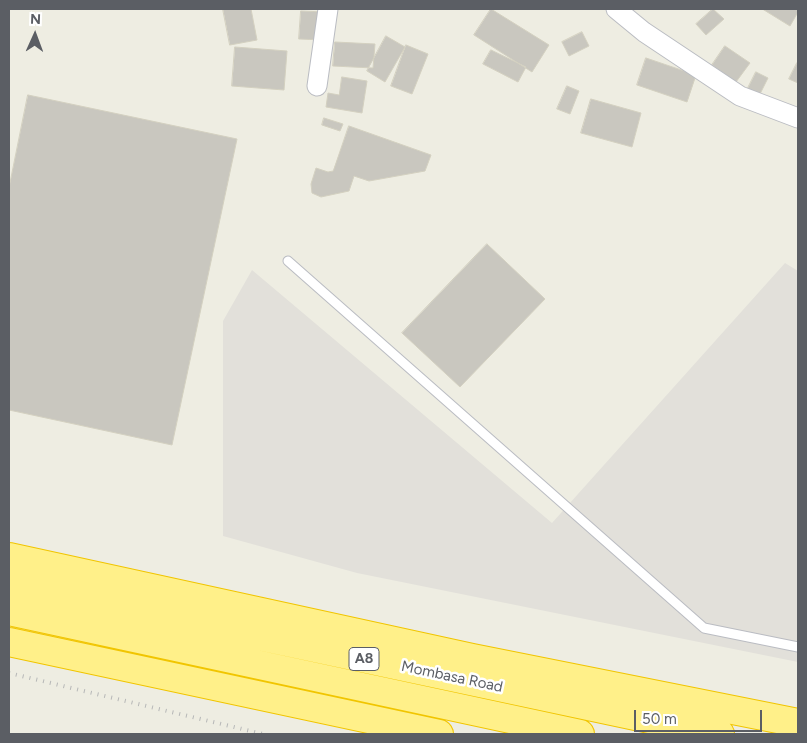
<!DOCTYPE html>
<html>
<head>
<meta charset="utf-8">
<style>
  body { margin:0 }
  #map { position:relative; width:807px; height:743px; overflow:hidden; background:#eeede2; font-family:Figtree,sans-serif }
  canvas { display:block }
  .frame { position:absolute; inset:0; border:10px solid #5b5e64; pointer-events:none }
  .north { position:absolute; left:10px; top:10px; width:50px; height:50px; -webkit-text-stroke:4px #fff; paint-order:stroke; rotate:2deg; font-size:14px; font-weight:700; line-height:20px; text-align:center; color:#5b5e64 }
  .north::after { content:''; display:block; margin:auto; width:18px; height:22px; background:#5b5e64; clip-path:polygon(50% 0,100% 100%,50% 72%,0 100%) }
  .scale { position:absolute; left:634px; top:710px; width:128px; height:22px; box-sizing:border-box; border:2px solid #5b5e64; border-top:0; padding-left:6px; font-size:15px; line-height:18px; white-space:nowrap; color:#5b5e64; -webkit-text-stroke:4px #fff; paint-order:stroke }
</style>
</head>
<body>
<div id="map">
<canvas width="807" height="743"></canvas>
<div class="frame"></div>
<div class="north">N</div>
<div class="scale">50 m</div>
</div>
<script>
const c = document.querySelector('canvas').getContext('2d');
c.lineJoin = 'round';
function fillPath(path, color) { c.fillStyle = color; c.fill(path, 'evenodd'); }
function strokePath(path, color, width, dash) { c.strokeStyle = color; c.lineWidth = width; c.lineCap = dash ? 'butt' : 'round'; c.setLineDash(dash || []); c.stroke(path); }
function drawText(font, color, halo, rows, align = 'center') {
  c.font = font + ' Figtree,sans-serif'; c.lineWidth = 5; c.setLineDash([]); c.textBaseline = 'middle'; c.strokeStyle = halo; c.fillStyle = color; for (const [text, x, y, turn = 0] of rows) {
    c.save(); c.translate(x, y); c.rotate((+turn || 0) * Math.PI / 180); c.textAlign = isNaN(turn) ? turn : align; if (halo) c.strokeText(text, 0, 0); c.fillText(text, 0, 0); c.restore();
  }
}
const industrial = new Path2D(`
  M785 263 798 271V662L357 573 223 536V321L252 270 552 523Z`);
const building = new Path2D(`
  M223 9H251L257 40 230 45Z
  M491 9 549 45 532 72 474 35Z
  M713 9 724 19 706 35 696 24Z
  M765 9H798V12L790 26 764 10Z
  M301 11 325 12 323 40 299 39Z
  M582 32 589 46 569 56 562 42Z
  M386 36 405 47 385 82 367 71Z
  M335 42 375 44 373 68 333 66Z
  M406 45 428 54 412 94 391 86Z
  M725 46 750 63 736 82 712 65Z
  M235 47 287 51 284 90 232 86Z
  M491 50 526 67 518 82 483 64Z
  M646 58 696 75 687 102 637 85Z
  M797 63 798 64V83L789 79Z
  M756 72 768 78 759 96 747 90Z
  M342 77 367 81 362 113 326 107 328 93 339 95Z
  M567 86 579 91 570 114 557 109Z
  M28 95 237 139 172 445 9 410V188Z
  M591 99 641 113 632 147 581 133Z
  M324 118 343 124 340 131 322 125Z
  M349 126 431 155 425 171 369 181 354 176 349 191 321 197 312 193 311 184 316 168 328 172 333 171Z
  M487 244 545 299 460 387 402 333Z`);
const lane = new Path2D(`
  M288 261 704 628 798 647`);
const street = new Path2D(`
  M616 9 644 32 740 96 798 118
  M317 86 328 9`);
const highway = new Path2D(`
  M9 557 472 658 798 723
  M9 583 720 734
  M9 611 580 734
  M9 642 439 734`);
const rail = new Path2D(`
  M9 673 263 734`);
const shields = [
  [364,659,30]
];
const shieldNames = [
  ["A8",364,659]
];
const streetNames = [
  ["Mombasa Road",452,677,12]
];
fillPath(industrial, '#e2e0da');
fillPath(building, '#c9c7bf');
strokePath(building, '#d3d0c0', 1);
strokePath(lane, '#babcc2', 11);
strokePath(street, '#babcc2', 21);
strokePath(highway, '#f1c500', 30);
strokePath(lane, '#fff', 9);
strokePath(street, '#fff', 19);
strokePath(highway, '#fff089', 28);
strokePath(rail, '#b6b7b7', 4, [1, 6]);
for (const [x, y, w] of shields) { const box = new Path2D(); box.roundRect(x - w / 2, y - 11.5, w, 23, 4); c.fillStyle = '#fff'; c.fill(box); strokePath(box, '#5b5e64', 1); }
drawText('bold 14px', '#5b5e64', null, shieldNames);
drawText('15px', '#5b5e64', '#fff', streetNames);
</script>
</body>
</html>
